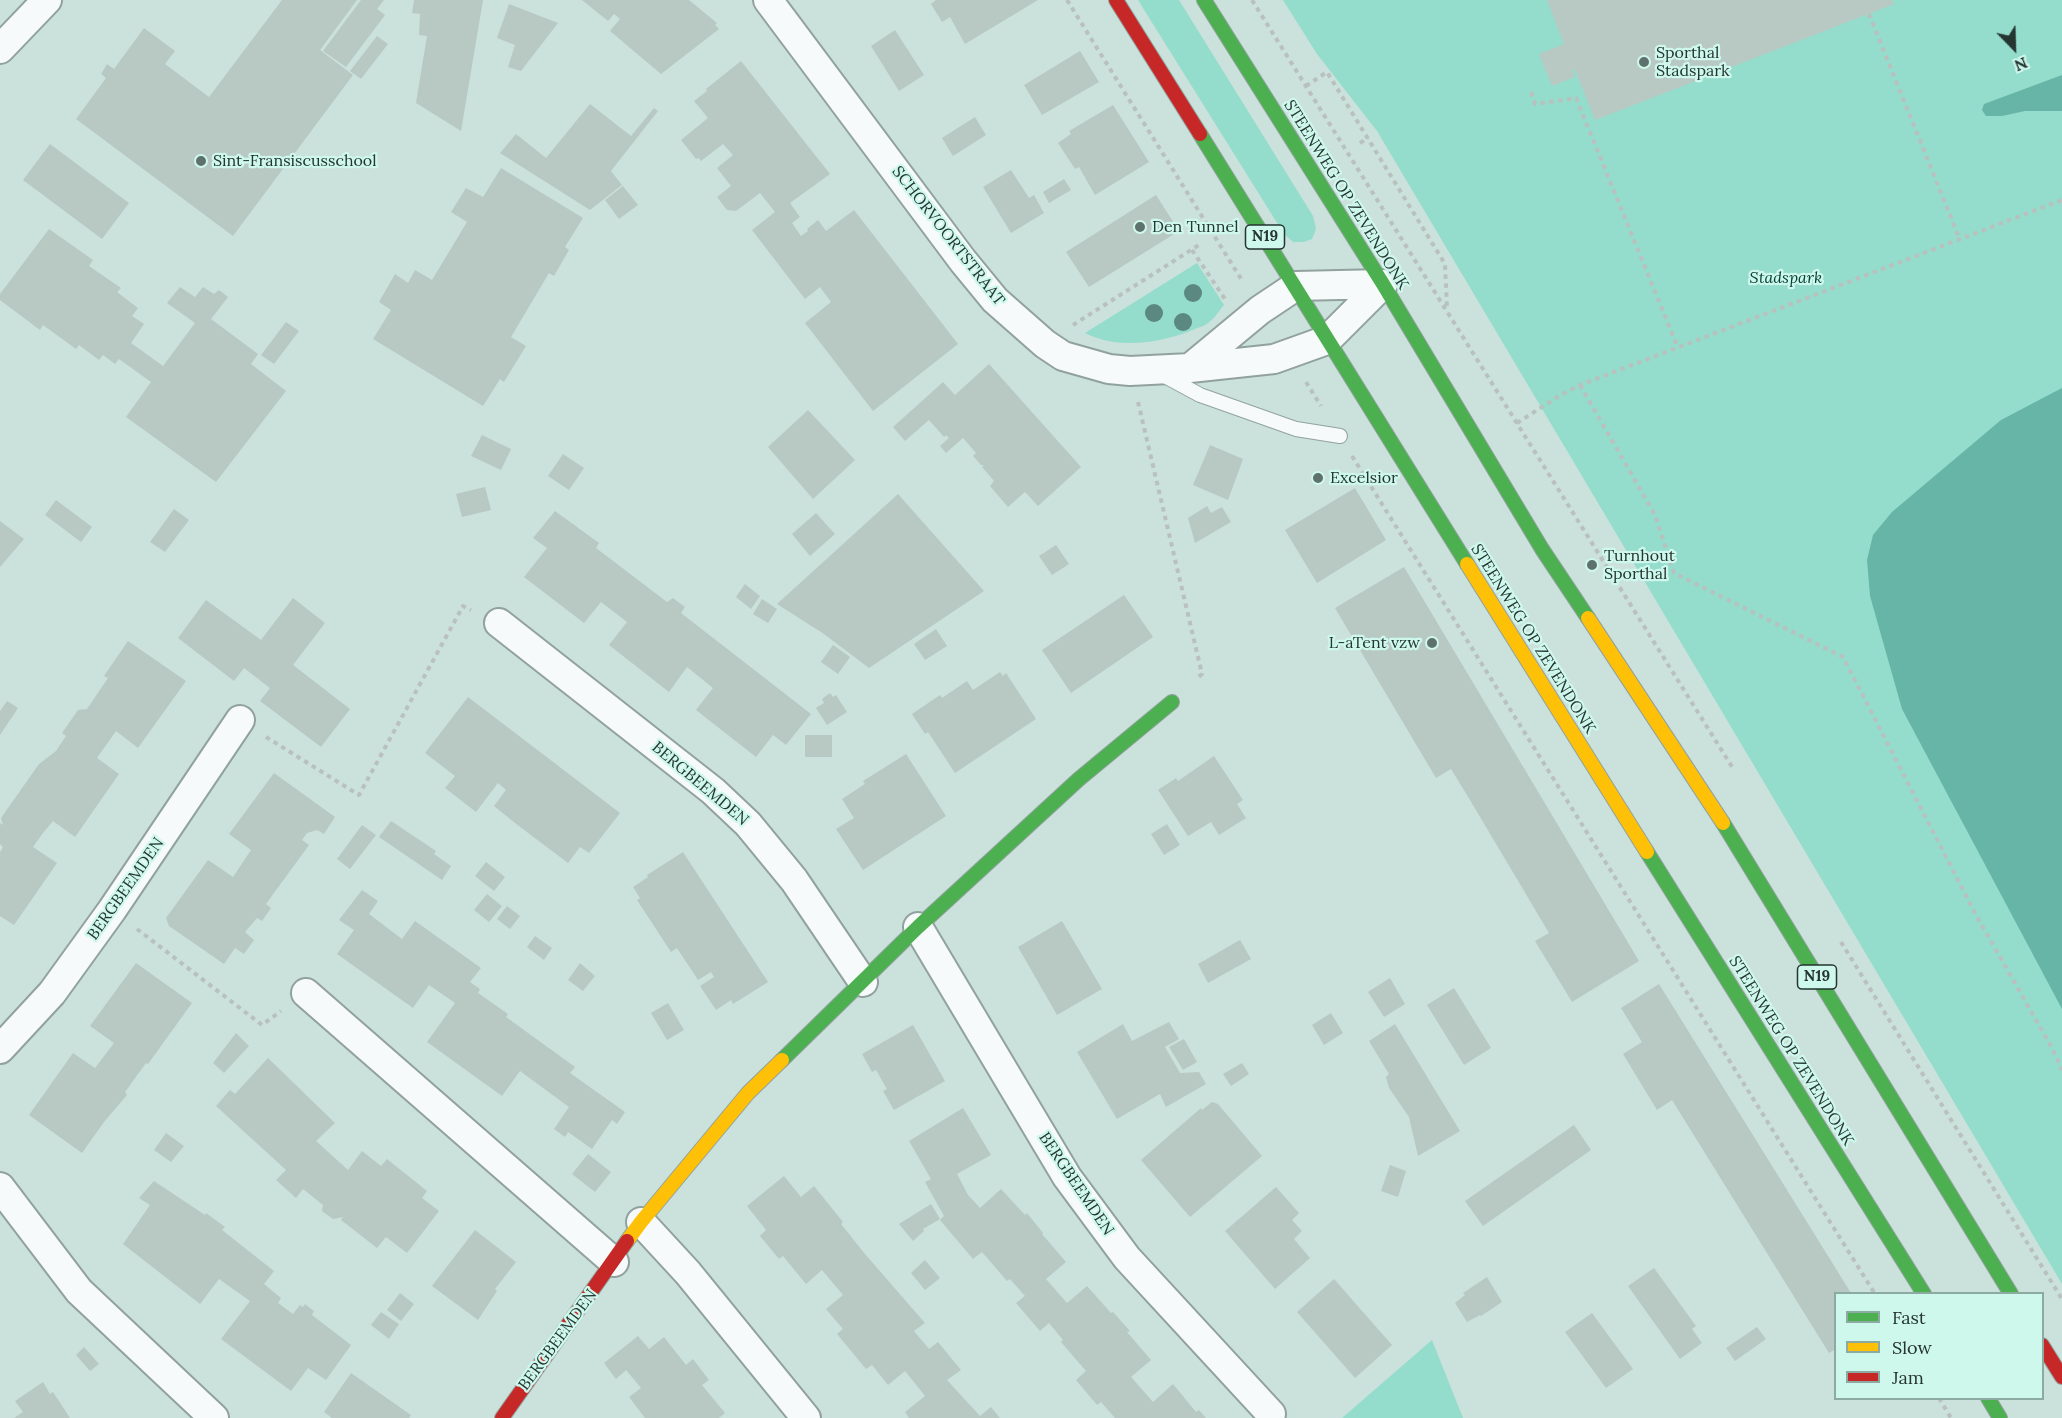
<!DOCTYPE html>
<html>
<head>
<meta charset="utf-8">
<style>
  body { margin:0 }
  #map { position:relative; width:2062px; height:1418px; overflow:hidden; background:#cbe1db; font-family:Lora,serif }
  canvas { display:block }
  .legend { position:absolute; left:1834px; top:1292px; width:210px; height:108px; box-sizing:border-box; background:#cff8ed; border:2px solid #8baaa2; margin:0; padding:8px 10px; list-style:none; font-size:18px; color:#253531 }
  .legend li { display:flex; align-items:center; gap:12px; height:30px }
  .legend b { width:30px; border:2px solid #8baaa2 }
  .north { position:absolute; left:1984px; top:18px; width:60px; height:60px; -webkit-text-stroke:4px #cff8ed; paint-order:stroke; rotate:157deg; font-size:16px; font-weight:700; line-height:24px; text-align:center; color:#253531 }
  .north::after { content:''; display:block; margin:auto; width:21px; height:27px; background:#253531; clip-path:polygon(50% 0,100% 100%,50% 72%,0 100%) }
</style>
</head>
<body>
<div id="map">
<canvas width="2062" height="1418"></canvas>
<ul class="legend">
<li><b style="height:8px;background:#4caf50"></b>Fast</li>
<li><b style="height:8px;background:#ffc107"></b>Slow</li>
<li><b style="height:8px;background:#c62828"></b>Jam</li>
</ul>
<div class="north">N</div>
</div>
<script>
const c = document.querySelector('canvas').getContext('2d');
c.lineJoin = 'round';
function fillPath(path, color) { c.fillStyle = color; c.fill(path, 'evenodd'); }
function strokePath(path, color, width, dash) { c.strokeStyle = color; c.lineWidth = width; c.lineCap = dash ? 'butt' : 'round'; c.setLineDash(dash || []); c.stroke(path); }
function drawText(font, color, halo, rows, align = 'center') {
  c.font = font + ' Lora,serif'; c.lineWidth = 4.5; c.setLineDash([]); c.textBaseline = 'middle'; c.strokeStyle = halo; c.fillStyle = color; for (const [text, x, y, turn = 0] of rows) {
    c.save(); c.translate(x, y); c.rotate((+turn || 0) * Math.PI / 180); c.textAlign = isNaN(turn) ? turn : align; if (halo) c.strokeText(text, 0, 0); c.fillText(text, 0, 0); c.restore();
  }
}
const green = new Path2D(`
  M1138 0H1179L1313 216 1316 229 1312 239 1304 242H1293L1284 234Z
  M1283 0H2062V1284L1377 131 1317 54Z
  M1197 263 1224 305C1219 311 1214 319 1208 323 1205 326 1199 327 1195 329 1162 343 1118 350 1085 333Z
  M1432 1340 1463 1418H1342Z`);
const water = new Path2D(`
  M2062 75V111H2025L2002 116H1986L1982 110 1984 104Z
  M2062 388V1009L1902 709 1870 596 1867 560 1873 535 1892 512 2001 420Z`);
const building = new Path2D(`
  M282 0H357L320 50 353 75 233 236 76 119 106 78 101 74 107 64 114 69 144 28 175 51 165 64 209 97Z
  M361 0H384L377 9 385 15 346 67 323 51Z
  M414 0H483L461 131 416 103 427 36 419 35 420 14 412 13Z
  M582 0H689L717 23 715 25 719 29 661 74 610 31 620 19 614 14 608 21Z
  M936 0H1038L965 44 950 17 942 22 931 4Z
  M1547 0H1892L1894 4 1595 120 1575 70H1572L1575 77 1552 86 1539 54 1564 44Z
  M509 4 558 23 521 71 508 67 515 45 497 38Z
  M895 30 924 75 899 91 871 46Z
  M377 36 388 44 361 79 350 71Z
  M1080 51 1099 82 1042 115 1024 85Z
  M741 61 830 174 790 203 800 217 792 223 801 236 808 231 807 229 818 220 826 231 854 210 958 344 873 411 805 323 831 302 820 287 805 299 752 230 775 212 760 193 736 211 727 210 717 197 731 186 717 168 733 155 723 144 701 161 699 158 696 159 681 140 708 118 694 101 707 91 706 89Z
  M590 104 631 136 654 108 658 111 611 171 622 185 590 210 500 153 516 134 546 158Z
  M1113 105 1149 162 1095 195 1079 167 1075 169 1058 143 1071 134 1069 131Z
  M975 117 986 135 953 156 942 138Z
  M50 144 129 203 102 239 23 180Z
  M501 168 583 218 565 247 569 250 554 276 549 273 511 337 526 346 504 382 500 379 483 406 373 339 391 310 379 302 395 274 408 283 415 270 432 280 467 222 451 212 466 188 483 197Z
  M1011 170 1029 198 1034 195 1044 213 1011 233 983 187Z
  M1064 179 1071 190 1049 203 1043 192Z
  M623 186 638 205 619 219 605 200Z
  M1156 195 1179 231 1089 287 1066 252Z
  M49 229 93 260 89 266 121 288 117 292 138 308 132 316 144 324 131 343 163 366 195 323 167 303 180 287 195 297 203 287 214 294 219 290 228 297 211 319 258 354 251 364 286 391 216 482 126 417 151 382 119 359 115 364 103 355 99 360 79 345 76 349 43 325 40 330 0 300V294Z
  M286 322 299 331 274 364 261 355Z
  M989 364 1081 467 1038 506 1025 492 1008 507 990 486 994 481 982 467 984 465H981L973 456 976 453 963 438 946 453 940 446 949 438 946 435 944 437 929 420 905 441 893 427 943 382 955 395Z
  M808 410 855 460 813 499 768 447Z
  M482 435 511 449 501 470 471 456Z
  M1210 445 1243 459 1228 500 1193 485Z
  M563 454 584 468 569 490 548 476Z
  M485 487 491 510 462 517 456 494Z
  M1355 488 1386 540 1317 583 1285 530Z
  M898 494 984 591 869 668 824 634 777 604Z
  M56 500 92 527 81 542 45 515Z
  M1207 506 1211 513 1222 507 1231 522 1195 543 1188 518Z
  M174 509 189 520 165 552 150 542Z
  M555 511 599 543 596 548 667 602 673 598 685 607 681 613 811 714 786 745 773 735 756 757 696 710 713 688 687 667 669 692 609 645 627 622 601 602 584 623 524 577 547 548 533 538Z
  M816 513 835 534 810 556 792 534Z
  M0 521 24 539 0 567Z
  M1056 545 1069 564 1052 575 1039 556Z
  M1404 567 1639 961 1572 1002 1535 941 1549 933 1467 795 1451 769 1436 778 1335 608Z
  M745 584 760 596 751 609 736 597Z
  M1124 595 1153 637 1071 693 1042 650Z
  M293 598 325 623 293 665 350 709 321 747 260 701 270 688 244 668 234 681 178 638 206 600 261 640Z
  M762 599 777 609 768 623 753 614Z
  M936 629 947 646 925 660 914 644Z
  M128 641 186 681 138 748 116 731 97 758 119 774 75 837 53 821 43 833 33 847 57 863 14 925 0 916V852L3 847 0 844V823L3 825 1 818 39 764 56 751 66 736 62 733 78 710 87 709 108 678 104 676Z
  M833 645 850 657 838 674 821 662Z
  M1000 672 1003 676 1006 673 1036 719 955 773 928 732 925 734 912 714 940 695 942 698 967 681 973 690Z
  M830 693 833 697 836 695 847 712 827 725 816 708 824 703 822 699Z
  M468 697 620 813 589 853 580 847 568 863 515 823 494 806 506 790 498 783 476 812 445 788 455 776 425 753Z
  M7 701 18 708 0 735V711Z
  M805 735H832V757H805Z
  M906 754 946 816 863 870 836 829 854 818 842 799 865 784 863 781Z
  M1214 756 1243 800 1237 804 1246 818 1219 835 1211 822 1188 836 1158 790 1176 778 1178 781Z
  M274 773 335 817 324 834 317 830 307 833 302 840 309 845 266 904 271 908 262 921 257 918 245 932 254 940 244 954 235 948 224 964 169 926 166 918 208 860 233 877 251 850 229 834Z
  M391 821 436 851 434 854 451 866 442 880 379 837Z
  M1167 824 1180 845 1164 855 1151 834Z
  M362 825 376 835 350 869 337 859Z
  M683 852 768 982 733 1004 731 1000 716 1010 700 986 714 977 711 972 698 980 677 948 671 952 637 900 640 898 633 887 648 877 647 875Z
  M486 862 505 877 494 891 475 876Z
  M362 890 378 901 369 914 402 939 415 921 481 968 470 982 480 989 478 993 508 1014 506 1017 575 1067 570 1073 625 1112 617 1124 612 1120 592 1149 568 1132 565 1137 554 1129 569 1107 520 1071 502 1096 427 1042 455 1003 429 985 413 1008 337 954 354 930 339 920Z
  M487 894 502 906 489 922 474 910Z
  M507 906 520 916 510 929 497 919Z
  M1062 921 1102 989 1057 1015 1018 947Z
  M535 936 552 948 544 960 527 947Z
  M1240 940 1251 959 1208 983 1198 964Z
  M136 963 192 1003 148 1064 146 1063 125 1092 127 1095 104 1122 82 1153 29 1115 73 1053 95 1068 114 1043 90 1026Z
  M580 963 595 976 583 991 568 980Z
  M1390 978 1405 1004 1384 1017 1368 992Z
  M1659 984 1851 1293 1836 1294V1349L1829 1353 1672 1100 1657 1110 1623 1054 1642 1042 1621 1008Z
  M1454 988 1491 1048 1464 1065 1427 1005Z
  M668 1003 684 1030 667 1040 651 1013Z
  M1331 1013 1343 1033 1324 1045 1312 1025Z
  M1169 1022 1179 1039 1165 1047 1180 1073 1199 1072 1206 1084 1166 1107 1160 1094 1117 1119 1077 1052 1123 1024 1132 1041Z
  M1395 1024 1460 1131 1418 1156 1409 1117 1389 1088 1386 1077 1389 1074 1369 1041Z
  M913 1025 945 1081 894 1110 883 1091 887 1089 876 1070 872 1072 862 1054Z
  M236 1033 249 1046 224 1073 213 1063Z
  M1184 1039 1197 1062 1183 1070 1169 1047Z
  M268 1058 335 1123 316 1141 348 1170 362 1151 381 1166 387 1159 427 1191 422 1198 439 1211 407 1253 386 1237 377 1248 341 1220 343 1217 333 1219 322 1211 323 1205 303 1189 296 1198 276 1180 286 1170 216 1106 230 1090 235 1094Z
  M1242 1063 1249 1074 1231 1086 1223 1074Z
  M1212 1102 1218 1104 1262 1156 1190 1217 1141 1160 1201 1108 1202 1110Z
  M963 1108 991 1155 957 1174 968 1195 980 1208 1001 1189 1025 1215 1027 1213 1043 1233 1042 1234 1066 1262 1046 1279 1067 1303 1087 1286 1111 1313 1113 1312 1121 1321 1130 1331 1127 1332 1151 1360 1131 1377 1153 1402 1173 1384 1196 1412 1199 1410 1206 1418H1115L1101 1402 1097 1405 1076 1380 1086 1371 1061 1342 1063 1340 1049 1323 1040 1331 1016 1303 1025 1296 1010 1279 1007 1281 982 1252 973 1259 940 1220 944 1216 925 1182 931 1179 909 1141Z
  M1574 1125 1591 1150 1483 1226 1465 1201Z
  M166 1133 184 1146 171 1162 154 1150Z
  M588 1154 611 1172 595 1192 572 1174Z
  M1390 1165 1406 1171 1398 1197 1381 1191Z
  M784 1176 801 1197 814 1186 843 1222 841 1224 865 1254 925 1323 914 1331 929 1349 938 1342 961 1370 947 1380 980 1416 991 1407 1000 1418H909L905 1412 925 1396 905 1371 888 1385 872 1365 866 1369 837 1334 843 1329 826 1309 843 1295 822 1270 806 1284 783 1256 779 1259 760 1236 766 1230 747 1206Z
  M154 1181 205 1215 206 1213 225 1227 222 1230 274 1271 264 1284 281 1298 278 1303 293 1314 300 1305 303 1307 305 1304 314 1311 312 1315 351 1345 326 1380 308 1368 291 1391 221 1339 250 1301 219 1279 200 1304 123 1244 150 1205 139 1198Z
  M1276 1187 1299 1213 1292 1220 1302 1231 1294 1239 1310 1258 1275 1289 1225 1231Z
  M931 1204 940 1219 923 1229 924 1231 913 1241 899 1224Z
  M475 1230 516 1262 495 1289 497 1291 478 1320 432 1286Z
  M925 1260 940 1278 925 1290 911 1273Z
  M1654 1268 1696 1326 1692 1329 1702 1343 1680 1359 1628 1286Z
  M1487 1277 1502 1302 1481 1316 1480 1315 1467 1322 1455 1303 1465 1295 1463 1293Z
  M1334 1279 1392 1345 1355 1378 1297 1312Z
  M400 1293 414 1304 401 1321 387 1310Z
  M381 1312 399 1324 389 1339 371 1325Z
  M1592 1313 1633 1369 1606 1388 1565 1332Z
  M1757 1327 1766 1339 1735 1361 1726 1348Z
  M638 1336 649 1349 664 1337 686 1365 693 1359 709 1380 702 1385 725 1413 719 1418H645L629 1397 641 1388 626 1370 616 1379 604 1363Z
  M84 1347 99 1364 90 1371 76 1355Z
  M351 1373 411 1415 409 1418H332L324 1412Z
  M43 1382 50 1394 53 1392 70 1418H14L23 1412 15 1401Z`);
const path = new Path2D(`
  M1067 0 1243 282
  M1252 0 1734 770
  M1869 14 1960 240
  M1306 86 1327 72 1445 264 1447 308
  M1531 92 1535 104 1576 98 1678 348
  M1360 143 1368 138
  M1192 250 1225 299
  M1073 325 1202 243
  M1306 382 1321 406
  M1580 385 1655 515 1674 573 1843 657 1976 915 2052 1048 2062 1070
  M1138 402 1202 674 1196 679
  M1517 423 1559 396 1580 385 2062 200
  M1352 456 1875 1294
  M266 737 359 795 463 606 471 610
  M137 929 262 1025 281 1011
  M1841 942 2062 1299
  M1939 1398 1951 1418`);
const lane = new Path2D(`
  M1163 375 1200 395 1296 429 1340 436`);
const street = new Path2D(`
  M768 0 963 261 995 300 1045 344 1063 356 1109 369 1130 371 1190 368 1274 359 1327 340 1383 284
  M0 49 47 0
  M1190 368 1260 310 1296 286 1383 284
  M499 623 713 791 748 824 794 880 863 982
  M918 927 1067 1177 1127 1258 1271 1414
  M306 993 614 1262
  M0 1049 52 993 112 910 240 720
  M0 1187 79 1291 214 1418
  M641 1222 688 1273 806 1418`);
const fast = new Path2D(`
  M1204 0 1383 284 1542 549 1588 618
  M1200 134 1467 564
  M1723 823 2011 1294
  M1647 852 1924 1294
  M782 1060 918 927 1079 779 1172 702
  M1988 1398 2000 1418`);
const slow = new Path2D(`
  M1467 564 1647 852
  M1588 618 1723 823
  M627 1241 641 1222 748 1093 782 1060`);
const jam = new Path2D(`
  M1116 0 1200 134
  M2042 1345 2062 1377
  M502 1418 627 1241`);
const trees = [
  [1193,293],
  [1154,313],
  [1183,322]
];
const markers = [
  [1644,62,6,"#5f716c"],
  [201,161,6,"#5f716c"],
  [1140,227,6,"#5f716c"],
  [1318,478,6,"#5f716c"],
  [1592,565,6,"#5f716c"],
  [1432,643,6,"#5f716c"]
];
const shields = [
  [1265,237,39],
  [1817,977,39]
];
const shieldNames = [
  ["N19",1265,237],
  ["N19",1817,977]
];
const poiNames = [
  ["Sporthal",1656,53],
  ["Stadspark",1656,71],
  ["Sint-Fransiscusschool",213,161],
  ["Den Tunnel",1152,227],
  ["Excelsior",1330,478],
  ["Turnhout",1604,556],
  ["Sporthal",1604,574],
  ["L-aTent vzw",1420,643,"right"]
];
const streetNames = [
  ["STEENWEG OP ZEVENDONK",1346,195,58],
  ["SCHORVOORTSTRAAT",948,236,52],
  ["STEENWEG OP ZEVENDONK",1533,639,58],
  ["BERGBEEMDEN",700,784,40],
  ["BERGBEEMDEN",126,889,-55],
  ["STEENWEG OP ZEVENDONK",1791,1051,58],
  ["BERGBEEMDEN",1076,1184,56],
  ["BERGBEEMDEN",558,1340,-54]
];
const parkNames = [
  ["Stadspark",1786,278]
];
fillPath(green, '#94dccc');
fillPath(water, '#66b5a6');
fillPath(building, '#b8c9c4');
strokePath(lane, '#91a29e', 16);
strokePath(street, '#91a29e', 32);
strokePath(fast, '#91a29e', 16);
strokePath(slow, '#91a29e', 16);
strokePath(jam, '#91a29e', 16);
strokePath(path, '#b9c1bf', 4, [4.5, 4.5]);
strokePath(lane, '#f7fafa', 14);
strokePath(street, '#f7fafa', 28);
strokePath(fast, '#4caf50', 14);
strokePath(slow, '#ffc107', 14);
strokePath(jam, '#c62828', 14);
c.fillStyle = '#5b8880';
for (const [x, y] of trees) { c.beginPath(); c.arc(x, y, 9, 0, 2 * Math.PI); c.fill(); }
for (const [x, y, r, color] of markers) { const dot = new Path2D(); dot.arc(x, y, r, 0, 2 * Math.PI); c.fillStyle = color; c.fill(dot); strokePath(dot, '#cff8ed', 2); }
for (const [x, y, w] of shields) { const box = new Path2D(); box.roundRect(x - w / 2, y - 12, w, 24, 4.5); c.fillStyle = '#cff8ed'; c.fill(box); strokePath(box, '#253531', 1.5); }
drawText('bold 15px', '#253531', null, shieldNames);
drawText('16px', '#253531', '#cff8ed', poiNames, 'left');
drawText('16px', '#253531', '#cff8ed', streetNames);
drawText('italic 16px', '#003f35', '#cff8ed', parkNames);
</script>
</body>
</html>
